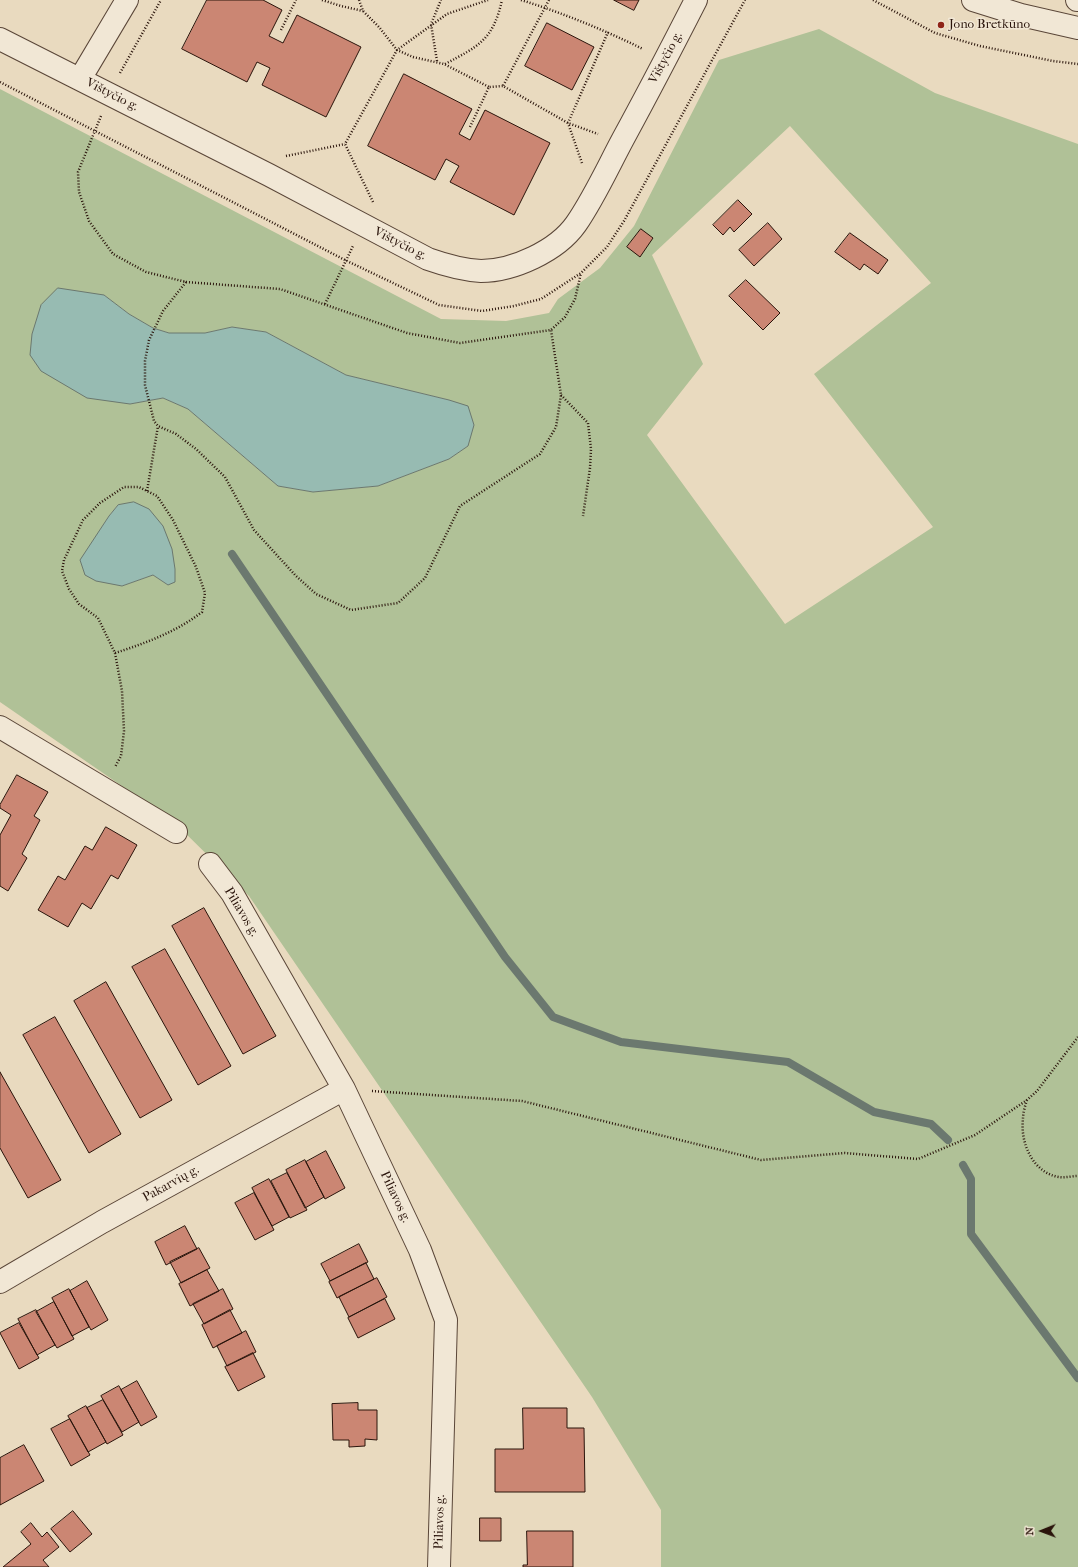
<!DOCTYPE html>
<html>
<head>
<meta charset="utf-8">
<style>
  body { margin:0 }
  #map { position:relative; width:1078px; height:1567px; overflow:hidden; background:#e9dabf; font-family:"IM FELL French Canon",serif }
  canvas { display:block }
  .north { position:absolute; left:1022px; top:1511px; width:40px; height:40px; -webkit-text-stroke:3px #f1e7d5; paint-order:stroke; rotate:269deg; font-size:11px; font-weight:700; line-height:16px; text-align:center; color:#2a140b }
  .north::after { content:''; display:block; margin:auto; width:14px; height:18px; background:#2a140b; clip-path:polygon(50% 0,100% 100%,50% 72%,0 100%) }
</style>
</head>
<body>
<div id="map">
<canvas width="1078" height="1567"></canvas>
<div class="north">N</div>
</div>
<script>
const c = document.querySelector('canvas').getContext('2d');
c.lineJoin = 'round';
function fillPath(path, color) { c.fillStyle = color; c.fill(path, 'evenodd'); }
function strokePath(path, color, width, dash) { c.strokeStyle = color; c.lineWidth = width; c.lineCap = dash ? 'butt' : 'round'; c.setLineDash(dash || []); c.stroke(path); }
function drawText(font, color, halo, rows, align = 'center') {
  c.font = font + ' "IM FELL French Canon",serif'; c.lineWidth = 3; c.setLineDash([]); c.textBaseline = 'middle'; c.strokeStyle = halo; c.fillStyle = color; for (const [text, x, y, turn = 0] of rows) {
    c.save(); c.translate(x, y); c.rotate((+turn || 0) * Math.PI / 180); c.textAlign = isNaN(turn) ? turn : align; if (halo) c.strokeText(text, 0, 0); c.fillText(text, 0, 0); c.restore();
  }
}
const green = new Path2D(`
  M819 29 935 93 1078 144V1567H661V1510L592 1397 249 896 174 822 0 702V89L441 319 506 321 549 313 558 299 600 268 634 226 719 60ZM790 126 931 283 814 374 933 527 785 624 647 435 703 364 652 255ZM104 295 129 314 153 328 169 333H205L232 327 266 332 346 375 449 400 468 446 449 459 378 486 313 492 278 486 188 409 163 398 130 404ZM118 505 168 585 153 575 122 586 98 534 109 516Z`);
const water = new Path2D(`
  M58 288 104 295 129 314 153 328 169 333H205L232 327 266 332 346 375 449 400 468 406 474 425 468 446 449 459 378 486 313 492 278 486 188 409 163 398 130 404 87 398 41 371 30 355 32 334 41 305Z
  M134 502 149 509 163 526 172 549 175 569V582L168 585 153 575 122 586 96 581 85 575 80 560 109 516 118 505Z`);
const stream = new Path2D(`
  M232 554 505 957 553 1017 621 1042 788 1062 874 1112 931 1124 948 1140
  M963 1165 971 1179V1234L1078 1378`);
const building = new Path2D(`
  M207 0H263L282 10 269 36 283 43 297 15 361 47 326 117 262 85 270 68 257 62 247 82 182 49Z
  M614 0H639L634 10Z
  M547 23 594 47 572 90 525 66Z
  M404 74 472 109 459 134 470 140 485 110 550 143 514 215 450 182 459 166 446 159 435 180 368 146Z
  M738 200 752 214 734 232 730 227 723 235 713 225Z
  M768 223 782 239 754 266 739 250Z
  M641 229 653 238 640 257 627 247Z
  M850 233 888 260 878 274 864 264 860 270 835 252Z
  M746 280 780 313 763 330 729 296Z
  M17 775 48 792 34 816 40 820 22 854 27 858 8 891 0 886V835L11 815 0 808V805Z
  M106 827 137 845 118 879 111 875 91 909 82 903 68 927 38 910 58 876 65 880 85 846 92 850Z
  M204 908 276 1036 243 1054 172 926Z
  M165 949 231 1066 198 1085 132 967Z
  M106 982 172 1100 140 1118 74 1001Z
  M55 1017 121 1134 89 1153 23 1035Z
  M0 1072 61 1180 28 1198 0 1148Z
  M326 1151 345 1188 325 1199 306 1162Z
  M305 1160 324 1197 305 1208 286 1170Z
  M287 1173 307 1210 290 1218 271 1181Z
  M269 1179 289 1217 272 1226 252 1188Z
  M254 1193 274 1230 255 1240 235 1203Z
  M185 1226 197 1249 166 1265 155 1242Z
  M359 1244 368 1262 330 1281 321 1264Z
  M199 1248 210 1268 181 1283 170 1262Z
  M366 1263 374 1279 337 1298 329 1282Z
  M207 1270 219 1291 190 1306 179 1284Z
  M377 1278 387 1297 349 1317 339 1297Z
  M87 1281 108 1320 91 1330 70 1291Z
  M69 1289 89 1327 72 1336 52 1298Z
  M223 1289 233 1309 204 1324 193 1304Z
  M385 1299 395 1319 358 1338 348 1318Z
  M54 1302 74 1339 57 1348 36 1312Z
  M36 1310 55 1345 37 1355 18 1319Z
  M230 1310 242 1333 213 1348 202 1325Z
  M19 1323 39 1358 19 1369 0 1333Z
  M246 1331 256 1352 227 1366 217 1346Z
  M253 1353 265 1377 238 1391 225 1367Z
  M137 1381 157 1417 141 1426 121 1390Z
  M119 1386 139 1422 122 1432 101 1396Z
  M103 1400 123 1435 107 1444 87 1408Z
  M358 1403V1410H377V1440L365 1439V1446L349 1447V1440H333L332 1404Z
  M86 1406 106 1442 88 1452 68 1416Z
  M523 1408H567V1428H584L585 1492H495V1449H523Z
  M70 1419 90 1455 71 1466 51 1429Z
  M24 1445 44 1481 0 1505V1458Z
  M73 1511 92 1534 70 1552 51 1529Z
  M480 1518H501V1541H480Z
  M31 1523 42 1537 47 1532 59 1547 43 1560 49 1567H3L31 1544 21 1532Z
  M527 1531H573V1567H523V1565H527Z`);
const path = new Path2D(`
  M322 0 341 6 363 11
  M359 0 363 11 379 27 397 50 413 57 444 64 489 87
  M521 0C563 13 604 30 643 49
  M549 0 503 86 568 123 598 134
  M873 0 935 33 980 46 1053 61 1078 64
  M281 30 296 0
  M437 61 431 24 441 0
  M445 64C479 46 493 40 502 0
  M120 73 161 0
  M0 82 345 260 439 305 482 311 514 306 541 299 581 273 607 247 624 221 745 0
  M101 116 78 172 79 192 89 221 113 254 146 272 186 282 163 311 149 340 145 361V385L154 421 158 426 176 434 196 449 225 477 254 530 296 576 316 594 351 610 398 603 425 578 460 506 540 454 556 427 561 395 551 330
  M470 127 489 87 503 86
  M286 156 345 144
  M582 163 568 123 608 32
  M373 202 345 144 397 50 447 14 488 0
  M186 282 280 289 407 333 460 343 551 330 565 317 575 299 581 273
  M325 304 353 246
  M561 395 588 423 591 449 590 468 583 516
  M147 491 158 426
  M115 653C146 643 176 632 202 612L205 593 196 567 173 520 157 496 139 487H124L100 503 83 520 64 560 62 571 69 589 79 604 98 618 115 653 122 691 124 731 121 756 115 767
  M372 1091 522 1101 761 1160 845 1153 918 1159 975 1135 1027 1100 1037 1091 1078 1037
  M1027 1100C1025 1106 1023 1113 1023 1119 1020 1143 1033 1173 1059 1177 1065 1178 1072 1176 1078 1176`);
const minor = new Path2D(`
  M973 0 1021 15 1078 28
  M1077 0H1078
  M0 39 269 175 428 259C445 265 462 270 481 271 513 271 557 251 576 224 594 198 608 167 623 139 648 93 672 47 696 0
  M80 79 127 0
  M0 727 176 832
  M210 864 232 893 344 1089 420 1250 446 1320 439 1567
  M0 1282 102 1222 344 1089`);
const markers = [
  [941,25,4,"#8f2418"]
];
const poiNames = [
  ["Jono Bretkūno",949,25]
];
const streetNames = [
  ["Vištyčio g.",666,58,-62],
  ["Vištyčio g.",112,95,27],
  ["Vištyčio g.",400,244,27],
  ["Piliavos g.",241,912,59],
  ["Pakarvių g.",171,1184,-29],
  ["Piliavos g.",395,1197,65],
  ["Piliavos g.",440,1522,-88]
];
fillPath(green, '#b0c197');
fillPath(water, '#97bbb2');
strokePath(water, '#6b786f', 1);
strokePath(stream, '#6b786f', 8);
fillPath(building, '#cb8673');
strokePath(building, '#2a140b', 1);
strokePath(minor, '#5a4638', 24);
strokePath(path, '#2a140b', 2.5, [1, 2]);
strokePath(minor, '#f1e7d5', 22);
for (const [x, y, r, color] of markers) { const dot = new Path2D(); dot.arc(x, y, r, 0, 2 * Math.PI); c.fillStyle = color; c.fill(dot); strokePath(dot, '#f1e7d5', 1.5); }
drawText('13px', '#2a140b', '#f1e7d5', poiNames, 'left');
drawText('13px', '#2a140b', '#f1e7d5', streetNames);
</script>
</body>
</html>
